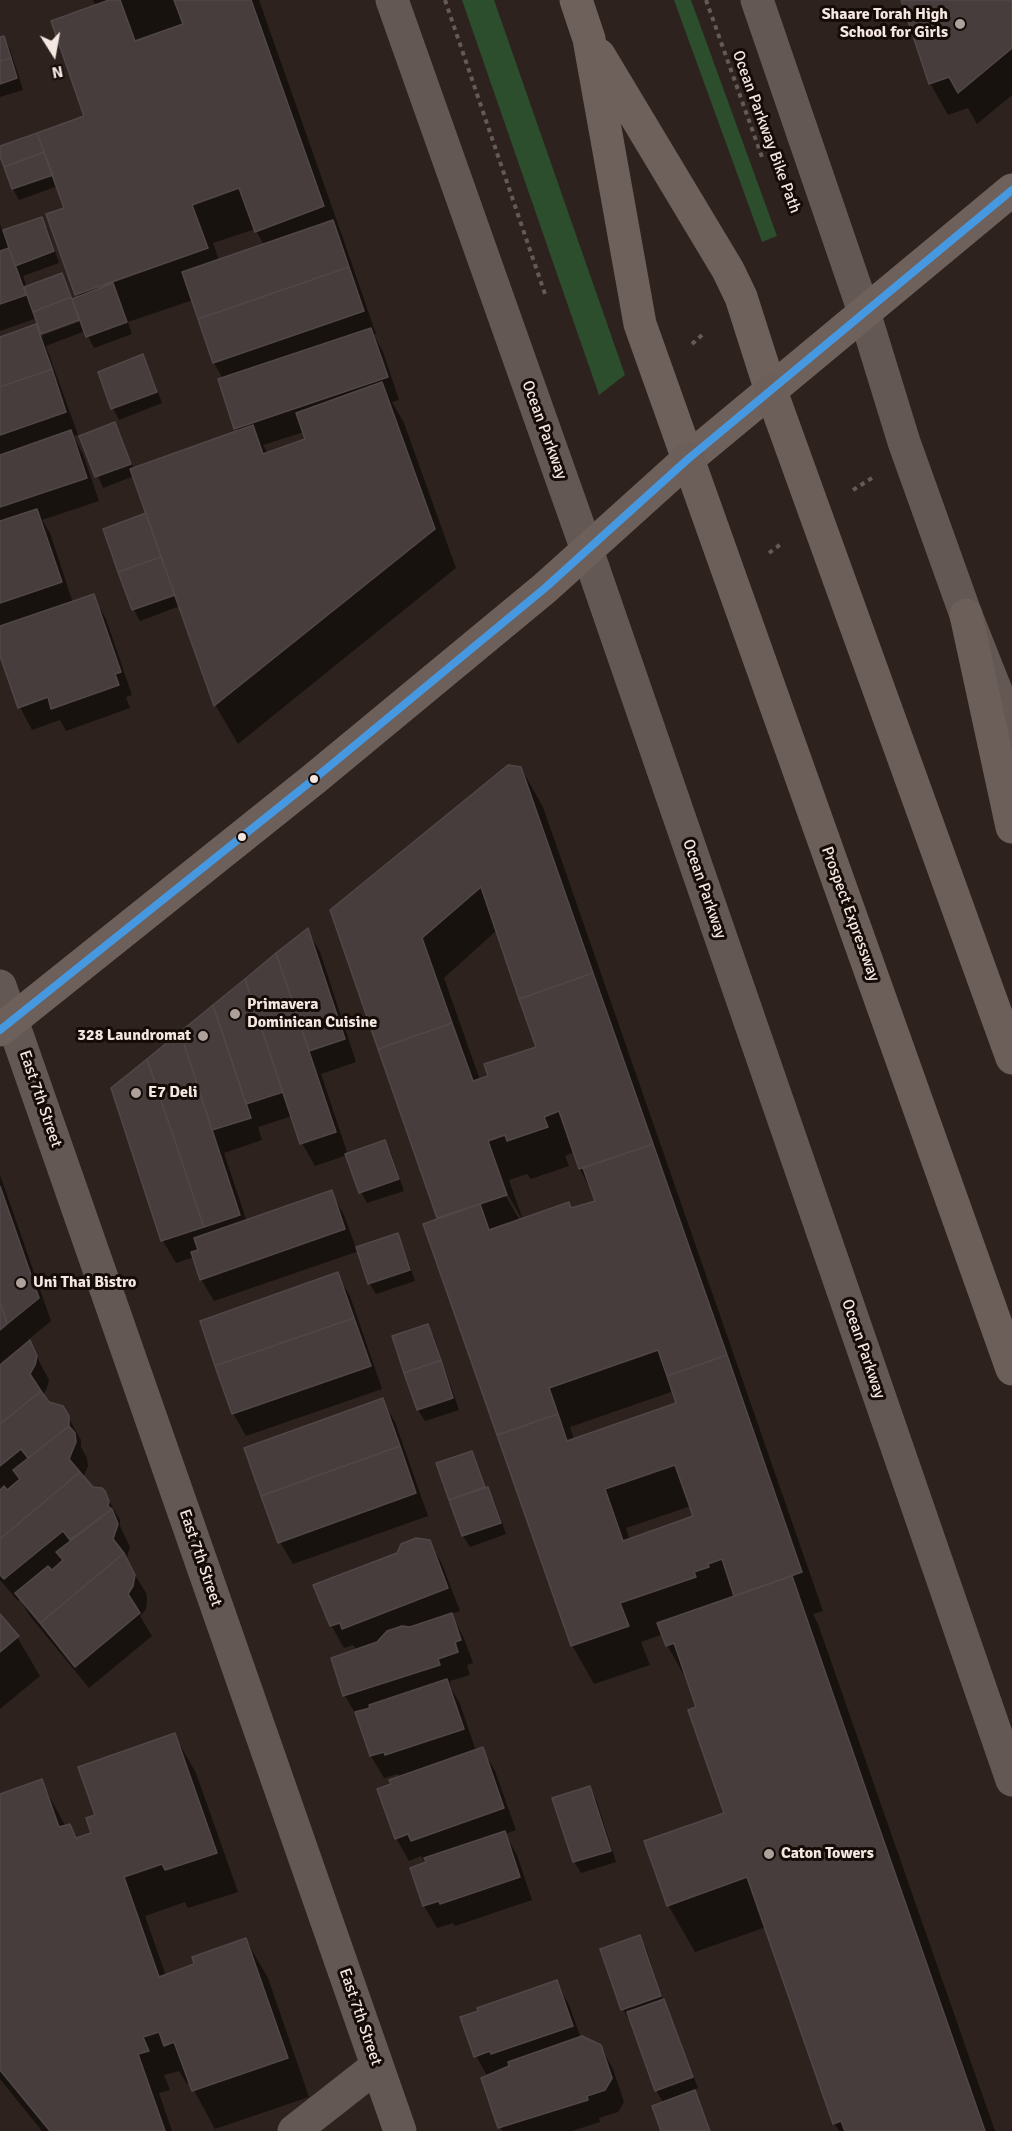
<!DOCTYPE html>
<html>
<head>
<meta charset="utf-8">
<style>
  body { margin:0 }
  #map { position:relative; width:1012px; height:2131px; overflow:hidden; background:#2d221d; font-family:Signika,sans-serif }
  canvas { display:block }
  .north { position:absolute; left:24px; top:24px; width:60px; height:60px; -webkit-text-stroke:4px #150c08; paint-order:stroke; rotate:169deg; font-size:16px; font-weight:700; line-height:24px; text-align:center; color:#f4e6e0 }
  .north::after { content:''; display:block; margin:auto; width:21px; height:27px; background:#f4e6e0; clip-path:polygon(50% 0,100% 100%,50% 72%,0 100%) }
</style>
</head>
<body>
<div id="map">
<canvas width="1012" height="2131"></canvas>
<div class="north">N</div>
</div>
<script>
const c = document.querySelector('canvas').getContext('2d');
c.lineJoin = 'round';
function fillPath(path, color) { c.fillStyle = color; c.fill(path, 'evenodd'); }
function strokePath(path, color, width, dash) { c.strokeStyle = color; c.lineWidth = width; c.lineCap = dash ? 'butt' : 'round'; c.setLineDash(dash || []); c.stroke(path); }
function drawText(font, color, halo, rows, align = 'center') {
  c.font = font + ' Signika,sans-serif'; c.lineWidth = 6; c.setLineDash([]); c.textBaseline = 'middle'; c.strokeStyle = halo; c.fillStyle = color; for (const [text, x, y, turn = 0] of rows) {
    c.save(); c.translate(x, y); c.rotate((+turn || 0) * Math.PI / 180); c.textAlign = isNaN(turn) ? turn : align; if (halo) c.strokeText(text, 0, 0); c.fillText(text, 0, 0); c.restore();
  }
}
const green = new Path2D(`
  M462 0H494L625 375 599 395Z
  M674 0H691L777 236 762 242Z`);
const shadow = new Path2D(`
  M93 0H259L345 244 376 334 374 335 383 352 399 400 392 402 404 423 456 568 238 744 216 706 180 606 140 621 134 610 105 530 149 521 134 476 103 488 81 437 114 424 134 469 238 432 223 379 214 363 193 300 128 322 132 334 94 348 85 331 46 346 78 435 73 436 83 454 99 501 42 520 50 533 73 603 93 596 106 619 132 695 126 697 130 708 66 731 60 720 32 730 20 707 0 651V339L35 326 42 338 43 335 87 319 86 316 42 332 37 318 0 331V224L3 232 41 219 48 230 59 263 23 276 27 288 61 275 72 299 78 297 66 209 58 186 19 200 13 189 0 148 86 117 96 6ZM255 229 264 245 219 260 213 243ZM304 432 307 440 268 454 263 445Z
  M902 0H1012V95L977 124 968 108 948 115 930 83Z
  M3 37 10 49 23 90 0 97V38Z
  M142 356 149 368 162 403 119 420 113 408 100 372Z
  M521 768 543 807 823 1611 813 1614 818 1624 995 2131H839L834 2123 766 1927 695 1952 668 1905 726 1814 690 1686 667 1645 663 1634 641 1642 650 1665 594 1684 572 1645 439 1219 332 911ZM497 930 538 1047 490 1077 480 1080 444 978ZM574 1152 580 1169 597 1202 523 1220 509 1180 527 1174 531 1179 569 1166 565 1156ZM504 1188 523 1221H520L502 1189ZM674 1391 678 1404 574 1440 570 1427ZM691 1506 695 1517 630 1540 626 1528Z
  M307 930 320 952 356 1062 321 1074 348 1155 384 1142 391 1153 404 1191 367 1203 361 1192 347 1155 315 1166 302 1143 292 1116 258 1127 262 1140 224 1153 247 1222 331 1192 344 1215 356 1248 397 1235 403 1246 415 1281 376 1294 369 1283 359 1251 214 1301 201 1279 194 1257 176 1263 163 1241 112 1089Z
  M0 1175 51 1321 28 1340 49 1380 47 1388 43 1395 48 1403 68 1417 81 1440V1447L87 1458 88 1466 83 1478 92 1488 106 1496 120 1520V1526L130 1547 126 1560 146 1593 147 1599 146 1609 140 1616 152 1636 89 1688 30 1616 20 1599 18 1601 0 1580Z
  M337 1274 350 1296 382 1389 246 1436 233 1413Z
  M427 1326 434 1337 459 1410 425 1421 418 1410 393 1337Z
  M382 1400 395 1422 428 1516 293 1564 280 1542Z
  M471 1453 478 1465 486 1489 494 1500 506 1534 470 1547 463 1536 438 1464Z
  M429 1541 442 1564 460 1611 451 1614 464 1638 473 1663 467 1665 470 1675 450 1681 451 1688 460 1704 476 1751 482 1749 495 1771 516 1830 505 1834 517 1855 532 1900 455 1926 453 1923 437 1928 424 1906 426 1864 421 1856 409 1861 396 1838 393 1785 400 1778 398 1774 384 1778 371 1756 358 1718 345 1696 333 1659 357 1651 353 1645 344 1648 331 1625Z
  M0 1616 17 1637 40 1676 0 1709Z
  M174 1735 196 1773 238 1892 188 1908 185 1902 145 1916 166 1976 196 1965 246 1940 268 1978 309 2097 215 2129 190 2083 187 2084 179 2071 164 2075 170 2090 159 2093 172 2131H42L0 2079V1795L41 1781 66 1827 70 1825 78 1839 92 1834 96 1816Z
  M589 1788 596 1799 616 1862 581 1873 574 1861Z
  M640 1937 646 1948 664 2003 698 2088 693 2090 701 2104 711 2131H662L664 2104 656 2090 631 2020H629L623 2009Z
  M556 1982 569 2005 581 2038 600 2046 613 2069 624 2102 618 2112 599 2118 600 2122 572 2131H502L488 2077 476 2056Z`);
const building = new Path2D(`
  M109 0H120L135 41 183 24 174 0H251L324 206 255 232 239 188 192 205 208 248 75 295 46 214 64 208 37 133 84 116 51 21Z
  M901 0H1012V48L958 93 949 77 929 84Z
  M4 36 11 58 0 61V37Z
  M11 58 17 78 0 84V61Z
  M37 133 44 152 4 167 0 156V146Z
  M44 152 53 175 12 189 4 167Z
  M42 217 54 251 15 266 3 230Z
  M333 220 349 267 198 319 182 272Z
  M9 248 26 295 0 304V251Z
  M349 267 364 311 213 363 198 319Z
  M62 273 71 297 33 312 24 287Z
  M113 283 127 322 86 337 72 299Z
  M71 297 79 320 41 334 33 312Z
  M36 324 52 369 0 387V337Z
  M371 328 388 377 234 429 218 379Z
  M143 354 157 392 111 409 98 372Z
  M52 369 66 412 0 435V387Z
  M382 382 435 529 214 706 130 469 253 425 263 454 305 439 296 413Z
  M115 422 131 464 95 477 79 436Z
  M71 430 87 478 0 507V455Z
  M37 509 62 582 0 603V521Z
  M146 513 161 557 118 572 103 529Z
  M161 557 175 595 132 610 118 572Z
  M94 594 121 672 115 674 119 685 51 709 48 697 18 708 0 656V626Z
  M508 765 521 767 593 973 519 999 481 887 422 938 452 1023 378 1049 330 910Z
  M308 928 345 1039 309 1051 276 953Z
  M276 953 336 1132 300 1144 245 979Z
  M593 973 653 1144 579 1169 559 1111 544 1117 548 1127 507 1141 505 1135 488 1141 507 1195 437 1218 378 1049 452 1023 473 1081 488 1076 484 1064 536 1047 519 999Z
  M245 979 283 1092 246 1104 213 1005Z
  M213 1005 251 1118 212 1130 180 1032Z
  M180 1032 240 1215 204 1227 147 1059Z
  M147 1059 204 1227 161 1241 111 1088Z
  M385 1140 399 1179 359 1193 345 1154Z
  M653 1144 727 1355 667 1376 658 1350 549 1388 558 1414 497 1435 423 1224 480 1204 489 1230 569 1202 571 1208 595 1201 583 1168Z
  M0 1186 39 1298 7 1324 0 1301Z
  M332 1190 345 1229 200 1280 191 1252 198 1250 194 1238Z
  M398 1233 410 1270 368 1284 356 1247Z
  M338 1272 354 1318 215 1366 200 1321Z
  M0 1301 7 1324 0 1330Z
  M354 1318 371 1366 232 1414 215 1366Z
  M428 1324 441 1360 404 1373 392 1336Z
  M30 1340 37 1356 35 1365 30 1374 41 1391 0 1424V1365Z
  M727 1355 802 1572 734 1596 722 1559 708 1564 709 1567 694 1572 696 1577 620 1603 629 1626 571 1646 497 1435 558 1414 567 1441 676 1403 667 1376ZM675 1465 693 1516 623 1541 605 1489Z
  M441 1360 453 1398 417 1410 404 1373Z
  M41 1391 49 1402 63 1406 69 1416V1426L28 1458 21 1449 0 1466V1424Z
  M383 1398 400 1446 261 1496 244 1448Z
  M69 1426 75 1433 76 1442 69 1459 80 1472 0 1539V1490L4 1486 7 1490 20 1479 13 1470Z
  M400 1446 416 1493 278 1543 261 1496Z
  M472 1451 485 1487 449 1500 436 1463Z
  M80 1472 93 1487 102 1488 105 1491 109 1501 108 1506 112 1509 70 1540 63 1531 4 1579 0 1575V1539Z
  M488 1487 501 1523 462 1536 449 1500Z
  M112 1509 118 1524 113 1539 124 1553 40 1623 15 1593 48 1566 52 1570 63 1560 56 1552Z
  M416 1538 430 1540 448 1588 342 1629 340 1623 330 1626 313 1585 397 1553 401 1544Z
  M124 1553 135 1575 133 1586 128 1594 140 1613 75 1667 40 1623Z
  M792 1576 874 1813 985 2131H845L841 2121 833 2124 747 1877 667 1906 653 1866 644 1841 724 1813 688 1710 696 1707 674 1643 666 1646 657 1623Z
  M452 1613 461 1640 455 1642 458 1652 438 1659 440 1665 343 1696 331 1658 377 1642 387 1631 402 1626 410 1627Z
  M0 1614 19 1636 0 1652Z
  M447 1679 464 1729 385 1755 384 1752 370 1756 355 1712 370 1708 369 1705Z
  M175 1733 217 1853 165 1870 162 1864 124 1877 159 1977 194 1964 192 1957 246 1938 288 2058 192 2091 174 2042 164 2046 159 2032 143 2037 149 2051 138 2054 165 2131H50L0 2070V1794L42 1779 59 1827 70 1824 76 1838 91 1833 86 1818 95 1815 78 1767Z
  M483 1747 504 1808 411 1841 408 1834 395 1839 377 1789 391 1784 389 1780Z
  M590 1786 611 1851 573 1862 552 1798Z
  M505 1831 520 1877 440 1904 439 1901 423 1906 410 1868 426 1862 424 1858Z
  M640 1935 661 1996 621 2010 600 1949Z
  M557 1980 573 2026 491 2054 490 2051 474 2057 460 2017 478 2011 477 2008Z
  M664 1999 693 2077 655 2091 627 2012Z
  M582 2036 601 2045 612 2078 605 2090 587 2096 588 2100 498 2128 481 2078 509 2066 508 2062Z
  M695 2090 710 2131H661L652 2106Z`);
const path = new Path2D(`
  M445 0 546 297
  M706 0 763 160
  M692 344 703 334
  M853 490 872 478
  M769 553 781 544`);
const minor = new Path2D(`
  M392 0 587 550 1012 1780
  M757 0 864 312 904 442 966 615 1012 731
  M0 986 400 2131
  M294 2131 377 2066`);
const primary = new Path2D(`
  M576 0 589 39 640 324 688 459 1012 190
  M599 55 728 270 741 297 771 391`);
const trunk = new Path2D(`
  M0 1030 314 779 545 588 688 459`);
const motorway = new Path2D(`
  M771 391 1012 1058
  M688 459 1012 1369
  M966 615 1012 827`);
const bus1 = new Path2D(`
  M0 1030 314 779 545 588 688 459 1012 190`);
const markers = [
  [960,24,6,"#aea19c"],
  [314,779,5,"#f4e6e0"],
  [242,837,5,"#f4e6e0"],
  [235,1014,6,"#aea19c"],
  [203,1036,6,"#aea19c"],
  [136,1093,6,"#aea19c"],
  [21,1283,6,"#aea19c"],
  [769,1854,6,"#aea19c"]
];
const poiNames = [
  ["Shaare Torah High",948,15,"right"],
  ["School for Girls",948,33,"right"],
  ["Primavera",247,1005],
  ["Dominican Cuisine",247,1023],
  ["328 Laundromat",191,1036,"right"],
  ["E7 Deli",148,1093],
  ["Uni Thai Bistro",33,1283],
  ["Caton Towers",781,1854]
];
const streetNames = [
  ["Ocean Parkway Bike Path",766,132,70],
  ["Ocean Parkway",544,430,70],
  ["Ocean Parkway",704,889,71],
  ["Prospect Expressway",850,914,70],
  ["East 7th Street",40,1099,71],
  ["Ocean Parkway",863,1349,71],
  ["East 7th Street",200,1558,71],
  ["East 7th Street",360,2017,71]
];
fillPath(green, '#2c4e2c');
fillPath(shadow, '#0007');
fillPath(building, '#473d3d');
strokePath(building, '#514748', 1.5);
strokePath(path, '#645b57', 4, [4.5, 4.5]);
strokePath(minor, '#635853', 33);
strokePath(primary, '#6e605b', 33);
strokePath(trunk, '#6d5f5a', 33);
strokePath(motorway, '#6c5e58', 33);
strokePath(bus1, '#4699e1', 8);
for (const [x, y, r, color] of markers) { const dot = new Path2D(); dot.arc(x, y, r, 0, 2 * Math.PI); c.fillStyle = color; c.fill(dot); strokePath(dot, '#150c08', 2); }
drawText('bold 16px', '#f4e6e0', '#150c08', poiNames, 'left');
drawText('16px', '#f4e6e0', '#150c08', streetNames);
</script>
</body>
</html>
